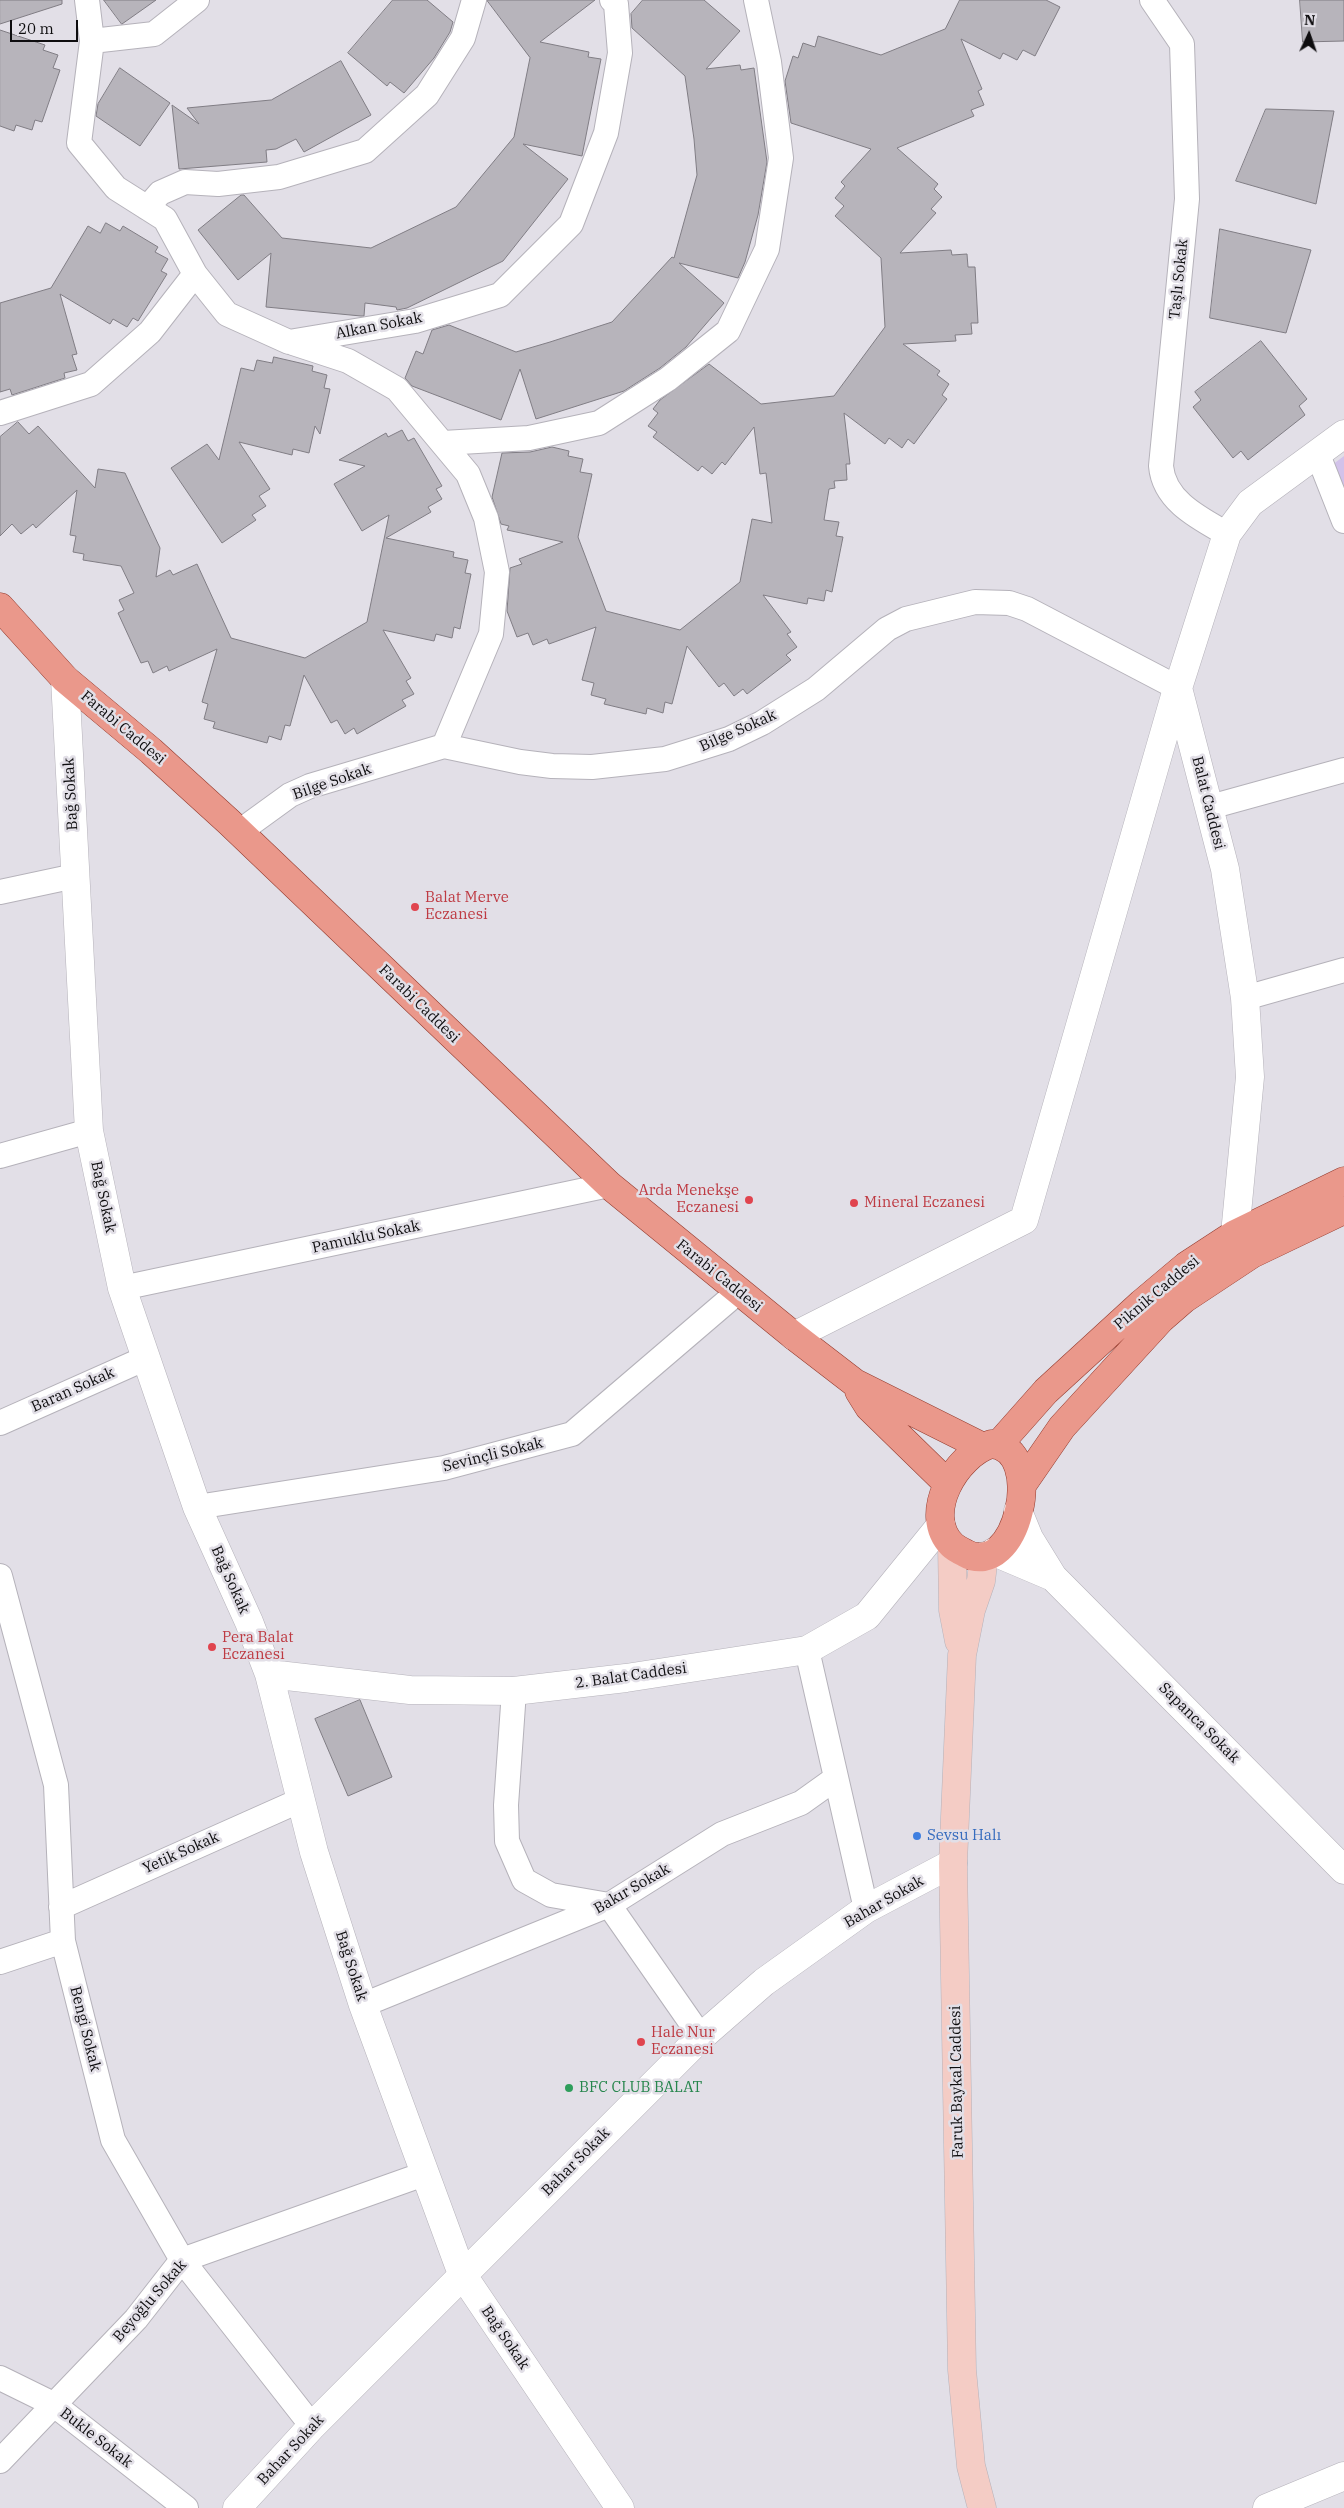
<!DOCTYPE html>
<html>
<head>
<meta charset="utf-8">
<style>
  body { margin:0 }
  #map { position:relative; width:1344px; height:2508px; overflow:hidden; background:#e2dfe7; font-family:"IBM Plex Serif",serif }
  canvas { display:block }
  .north { position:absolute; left:1284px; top:10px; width:50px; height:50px; -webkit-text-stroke:4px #e2dfe7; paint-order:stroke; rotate:3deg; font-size:14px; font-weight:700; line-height:20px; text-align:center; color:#0e0d0f }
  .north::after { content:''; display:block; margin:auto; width:18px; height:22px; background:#0e0d0f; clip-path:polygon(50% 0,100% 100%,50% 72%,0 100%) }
  .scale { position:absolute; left:10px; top:20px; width:68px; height:22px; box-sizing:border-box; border:2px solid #0e0d0f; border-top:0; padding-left:6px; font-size:15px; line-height:18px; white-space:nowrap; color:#0e0d0f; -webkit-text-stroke:4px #e2dfe7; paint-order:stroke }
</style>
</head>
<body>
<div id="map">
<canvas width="1344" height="2508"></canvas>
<div class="north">N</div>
<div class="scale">20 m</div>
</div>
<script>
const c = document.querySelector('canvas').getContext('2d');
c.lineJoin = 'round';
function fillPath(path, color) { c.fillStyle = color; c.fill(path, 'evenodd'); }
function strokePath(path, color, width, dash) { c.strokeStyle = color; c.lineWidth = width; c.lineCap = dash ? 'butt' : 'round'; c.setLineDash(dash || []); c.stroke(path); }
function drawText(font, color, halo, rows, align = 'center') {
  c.font = font + ' "IBM Plex Serif",serif'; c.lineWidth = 5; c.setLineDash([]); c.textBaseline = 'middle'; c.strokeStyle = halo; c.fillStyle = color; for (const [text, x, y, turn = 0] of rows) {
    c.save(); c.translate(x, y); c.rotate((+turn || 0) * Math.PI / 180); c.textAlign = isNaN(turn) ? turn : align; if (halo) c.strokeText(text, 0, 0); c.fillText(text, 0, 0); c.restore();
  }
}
const green = new Path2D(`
  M1344 456V498L1332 465Z`);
const building = new Path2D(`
  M0 0H62V4L0 24Z
  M104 0H156L122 24Z
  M393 0H427L453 22 450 32 434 58 404 93 390 82 387 86 348 53Z
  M487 0H595L540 42 589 52 588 57 601 59 582 156 523 144 568 179 503 261 407 308 397 310 396 307 365 303 364 316H361L266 307 271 253 238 280 198 230 241 195H244L282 238 371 248 456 207 514 137 530 58Z
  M643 0H704L740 31 706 69 740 65 741 70 754 68 767 162 758 215 745 262 738 278 679 263 724 303 686 347 660 368 624 391 536 419 520 369 501 420 412 386 405 378 416 351 423 354 432 330 449 325 516 352 550 342 612 322 672 257 674 258 697 175 694 139 685 76 632 28 631 14Z
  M960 0H1046L1060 7 1035 56 1023 50 1017 60 1003 53 1000 59 961 39 982 89 978 91 984 105 971 110 974 116 897 148 938 184 934 189 942 197 931 209 936 213 900 253 951 250 952 255 967 254 968 267H975L978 323H971L972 334 955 335 956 341 903 344 940 371 937 375 949 384 942 395 947 399 914 444 908 439 902 448 889 438 885 444 844 413 850 464H846L847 480 834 481 835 488 829 489 824 520 839 522 836 536 843 537 832 592 826 590 824 601 808 598 807 604 763 595 791 632 787 634 797 647 786 655 791 660 747 694 743 689 734 696 724 683 719 687 687 646 672 704 665 702 663 713 647 708 646 714 604 704 606 699 591 695 594 683 582 680 596 627 549 644 547 639 533 645 528 633 517 637 507 611 510 568 522 564 519 559 563 542 507 530 509 526 501 524 492 497 502 453 530 452 552 447 569 451 568 456 583 459 580 472 592 474 578 537 606 611 680 630 740 582 752 519 772 523 766 473 760 474 754 427 725 465 722 462 712 474 702 466 698 471 653 437 657 432 648 426 658 413 653 409 660 400 709 364 761 404 834 396 885 327 881 258 835 216 844 206 835 198 845 186 841 182 871 149 791 123 785 81 793 56 798 58 803 43 815 47 818 36 881 55 945 29Z
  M1300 0H1344V41L1303 42Z
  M0 30 45 45 43 50 58 55 53 68 60 70 42 122 35 120 32 130 16 125 14 131 0 126Z
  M341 61 371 115 304 152 296 139 276 149 266 150 267 162 179 169 172 105 199 124 187 108 271 100Z
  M120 68 170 103 140 146 96 116 98 104Z
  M1266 109 1334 111 1316 204 1236 181Z
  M106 223 120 231 123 226 158 247 155 252 168 259 161 271 167 274 138 321 133 318 127 327 113 319 110 324 60 294 77 354 72 355 77 370 64 373 65 378 12 395 10 389 0 392V303L51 288 88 226 100 233Z
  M1220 229 1311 250 1286 333 1210 318Z
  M1261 341 1307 399 1299 406 1305 415 1248 460 1241 451 1233 458 1193 407 1201 400 1195 392Z
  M274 357 313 366 312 371 327 375 324 388 330 389 320 434 315 426 309 453 293 449 292 455 239 442 270 489 259 496 266 506 252 515 256 520 222 543 171 468 207 444 219 460 241 368 254 371 257 360 272 363Z
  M18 422 29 434 38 426 95 488 98 469 125 473 160 548 156 577 170 570 173 575 197 564 231 638 305 658 367 622 389 515 362 531 334 484 365 466 339 460 386 433 388 437 402 430 408 441 414 438 442 486 436 489 442 499 428 507 431 512 386 538 454 552 453 557 468 560 465 573 471 574 460 629 454 627 452 638 436 634 434 641 383 630 411 678 406 681 414 694 402 700 406 706 357 734 354 728 345 734 337 720 331 723 304 675 290 726 285 725 281 740 269 736 267 743 213 728 215 722 204 719 208 704 202 702 217 649 169 671 167 666 153 673 148 661 141 663 118 613 124 610 119 600 134 593 121 566 83 560 84 554 73 552 76 536 70 535 77 490 36 528 33 524 21 534 12 524 0 536V437Z
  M360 1700 392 1777 348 1796 315 1719Z`);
const minor = new Path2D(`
  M87 0 92 41 79 143 116 188 165 219 195 274
  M1152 0 1182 44 1187 199 1161 466C1164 501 1199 518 1227 534
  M92 41 154 34 197 0
  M147 208 160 193 185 182 218 184 279 177 365 151 427 95 463 38 474 0
  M293 343 348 361 397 389 468 474 486 518 497 572 491 634 444 746
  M0 413 91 384 150 332 195 274 227 314 289 342 415 321 500 295 571 224 606 133 620 53 616 4 612 0
  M443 443 529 438 599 423 668 379 728 331 767 249 781 158 769 62 756 0
  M1318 455 1344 521
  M1210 807 1344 770
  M239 832 290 795 310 786 444 746 520 762 552 766 592 767 665 759 729 739 762 723 816 689 887 629 906 619 975 602 1009 603 1027 609 1178 688
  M0 892 75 876
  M1245 998 1344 970
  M0 1156 89 1131
  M122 1288 609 1185
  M0 1423 146 1358
  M197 1507 444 1468 572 1434 738 1292
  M0 1576 56 1785 63 1941 113 2140 182 2260 312 2426
  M807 1650 866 1909
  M514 1691 506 1805 507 1841 524 1880 551 1895 609 1905 701 2037
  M61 1907 301 1800
  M0 1962 63 1941
  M363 2005 609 1905 722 1834 801 1803 836 1778
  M0 2378 53 2404 186 2508
  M0 2461 136 2319 182 2260 424 2174`);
const tertiary = new Path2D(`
  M65 679 89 1131 122 1288 197 1507 249 1622 269 1674 314 1852 363 2005 462 2274 620 2508
  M1235 1234 1250 1077 1245 998 1225 869 1178 688 1227 534 1250 503 1344 434
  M794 1336 1024 1220 1177 689
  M1018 1511 1029 1538 1053 1577 1344 1870
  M994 1552 1053 1577
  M269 1674 410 1690 514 1691 626 1678 807 1650 867 1616 941 1525
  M237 2508 312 2426 701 2037 764 1982 866 1909 953 1863
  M1267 2508 1344 2476`);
const secondary = new Path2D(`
  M952 1545 953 1610 959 1641
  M982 2508 971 2466 962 2370 953 1863 962 1655 971 1610 981 1581 984 1556`);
const primary = new Path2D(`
  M0 607 65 679 151 751 229 822 609 1185 794 1336 855 1383 983 1447
  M859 1391 869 1407 947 1483
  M991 1444C1048 1447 1017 1583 965 1553 961 1551 955 1548 952 1545 921 1514 956 1455 991 1444Z
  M999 1444 1046 1391 1142 1303 1186 1266 1235 1234 1344 1181
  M1022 1485 1062 1427 1161 1319 1184 1299 1252 1254 1344 1210`);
const markers = [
  [415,907,5,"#e0444e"],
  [749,1200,5,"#e0444e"],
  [854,1203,5,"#e0444e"],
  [212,1647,5,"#e0444e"],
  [917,1836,5,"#3f7fe0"],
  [641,2042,5,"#e0444e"],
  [569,2088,5,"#2e9e5b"]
];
const streetNames = [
  ["Taşlı Sokak",1179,279,-84],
  ["Alkan Sokak",379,326,-11],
  ["Farabi Caddesi",123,728,40],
  ["Bilge Sokak",738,731,-24],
  ["Bilge Sokak",332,782,-19],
  ["Bağ Sokak",71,794,-93],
  ["Balat Caddesi",1208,803,76],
  ["Farabi Caddesi",419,1004,44],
  ["Bağ Sokak",103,1197,78],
  ["Pamuklu Sokak",366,1237,-12],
  ["Farabi Caddesi",719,1276,39],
  ["Piknik Caddesi",1157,1293,-40],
  ["Baran Sokak",73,1390,-24],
  ["Sevinçli Sokak",493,1455,-14],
  ["Bağ Sokak",230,1580,66],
  ["2. Balat Caddesi",631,1676,-8],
  ["Sapanca Sokak",1199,1723,45],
  ["Yetik Sokak",181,1853,-24],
  ["Bakır Sokak",632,1889,-30],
  ["Bahar Sokak",884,1902,-30],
  ["Bağ Sokak",351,1966,72],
  ["Bengi Sokak",85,2029,76],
  ["Faruk Baykal Caddesi",957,2082,-91],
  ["Bahar Sokak",576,2162,-45],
  ["Beyoğlu Sokak",150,2301,-49],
  ["Bağ Sokak",505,2338,56],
  ["Bukle Sokak",96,2438,38],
  ["Bahar Sokak",291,2450,-47]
];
const healthNames = [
  ["Balat Merve",425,898],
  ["Eczanesi",425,915],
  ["Arda Menekşe",739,1191,"right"],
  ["Eczanesi",739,1208,"right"],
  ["Mineral Eczanesi",864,1203],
  ["Pera Balat",222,1638],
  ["Eczanesi",222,1655],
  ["Hale Nur",651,2033],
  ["Eczanesi",651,2050]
];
const shopNames = [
  ["Sevsu Halı",927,1836]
];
const leisureNames = [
  ["BFC CLUB BALAT",579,2088]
];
fillPath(green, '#d2c2ea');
fillPath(building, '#b7b4bb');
strokePath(building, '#807d84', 1);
strokePath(minor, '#b5b2ba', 26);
strokePath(tertiary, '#b5b2ba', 29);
strokePath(secondary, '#b5b2ba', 29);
strokePath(primary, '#943b2e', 29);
strokePath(minor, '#fff', 24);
strokePath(tertiary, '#fff', 28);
strokePath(secondary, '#f4ccc5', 28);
strokePath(primary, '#ea988b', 28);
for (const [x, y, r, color] of markers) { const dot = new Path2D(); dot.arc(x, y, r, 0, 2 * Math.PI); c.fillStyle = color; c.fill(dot); strokePath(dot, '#e2dfe7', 2); }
drawText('15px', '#0e0d0f', '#e2dfe7', streetNames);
drawText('15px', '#be3a42', '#e2dfe7', healthNames, 'left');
drawText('15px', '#366cbe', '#e2dfe7', shopNames, 'left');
drawText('15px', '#27864d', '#e2dfe7', leisureNames, 'left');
</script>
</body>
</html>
